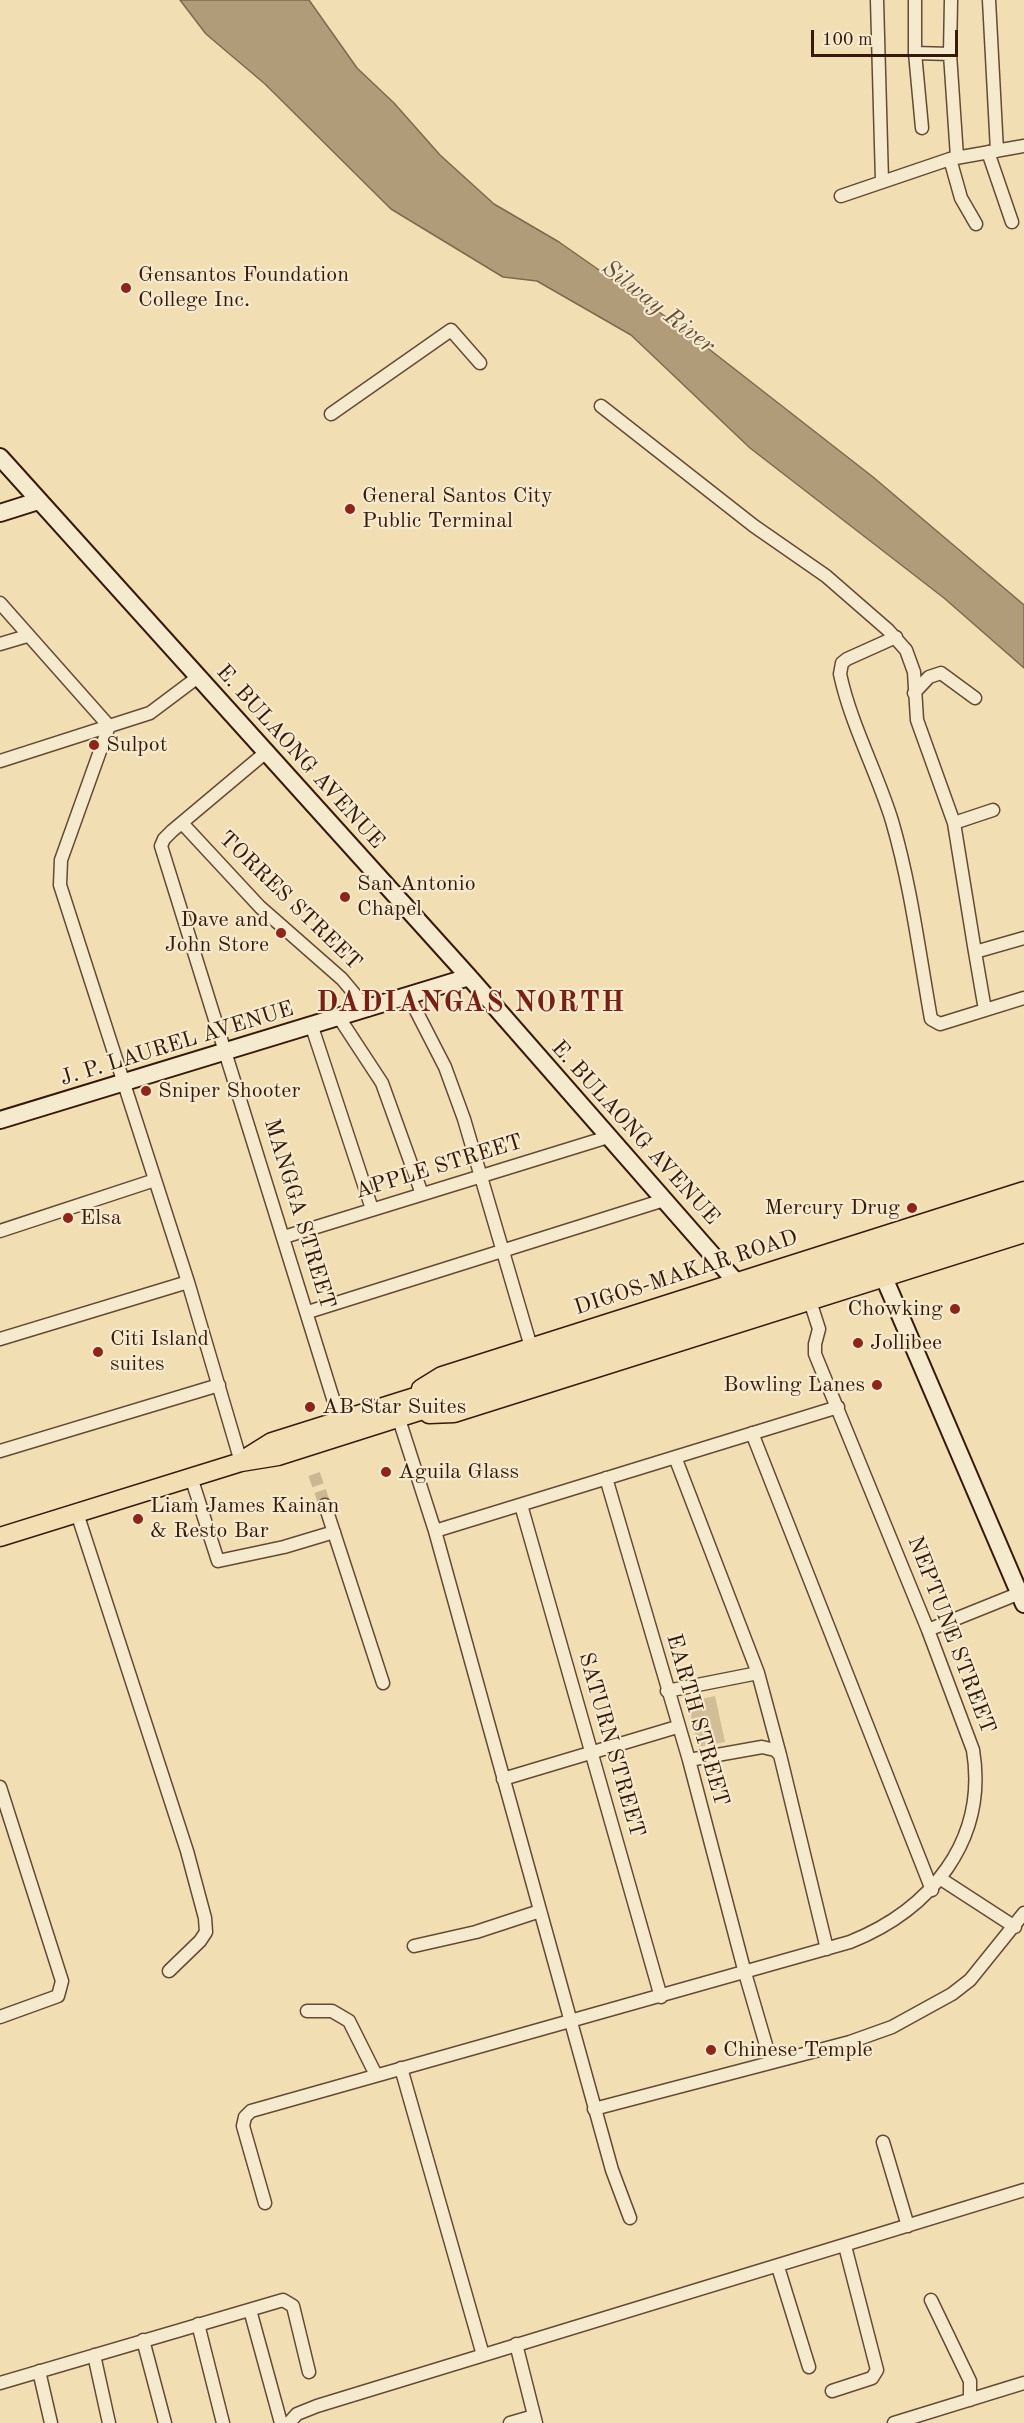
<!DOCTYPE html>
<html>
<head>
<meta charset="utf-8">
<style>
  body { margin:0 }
  #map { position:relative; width:1024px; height:2423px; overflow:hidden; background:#f1dfb3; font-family:"Old Standard TT",serif }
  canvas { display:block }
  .scale { position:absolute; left:811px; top:30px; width:147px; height:27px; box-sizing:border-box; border:3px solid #35190a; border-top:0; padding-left:8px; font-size:18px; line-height:21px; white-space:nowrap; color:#35190a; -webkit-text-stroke:4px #f6eace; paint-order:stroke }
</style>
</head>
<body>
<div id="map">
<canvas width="1024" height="2423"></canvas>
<div class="scale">100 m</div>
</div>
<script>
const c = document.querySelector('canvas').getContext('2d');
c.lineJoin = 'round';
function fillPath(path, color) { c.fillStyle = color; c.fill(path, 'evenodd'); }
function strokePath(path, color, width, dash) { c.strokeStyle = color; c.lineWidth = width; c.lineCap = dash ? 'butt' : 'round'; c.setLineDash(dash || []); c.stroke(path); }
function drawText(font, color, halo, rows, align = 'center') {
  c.font = font + ' "Old Standard TT",serif'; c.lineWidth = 4.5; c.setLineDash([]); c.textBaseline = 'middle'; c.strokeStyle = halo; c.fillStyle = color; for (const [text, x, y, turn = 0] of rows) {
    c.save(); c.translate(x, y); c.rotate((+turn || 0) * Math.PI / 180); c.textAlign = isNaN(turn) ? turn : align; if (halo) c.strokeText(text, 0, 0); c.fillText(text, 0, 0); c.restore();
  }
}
const green = new Path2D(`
  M715 1696 725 1742 698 1747 688 1702Z`);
const water = new Path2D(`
  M180 0H309L357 68 394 103 440 155 494 204 559 242 682 328 873 477 1024 605V668L944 598 750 448 631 335 537 281 503 277 391 209 265 84 206 34Z`);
const streetTunnel = new Path2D(`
  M314 1474 325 1505`);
const street = new Path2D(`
  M877 0 882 181
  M915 0V53L922 128
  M951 0 950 54 957 157
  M989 0 997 151
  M915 53 950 54
  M988 152 1012 222
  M950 159 961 198 976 224
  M841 196 950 159 1024 146
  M601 406 754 526 826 576 888 630 906 650 914 672 917 720 954 823 975 952 1024 938
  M331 414 451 330 480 363
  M0 603 109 726 61 860 60 885 188 1282 241 1462
  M896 637 847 659 842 663 840 674C851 725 877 772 892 821 911 886 919 952 931 1019L940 1024 1024 998
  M0 644 27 636
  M914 693 929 677 941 673 975 698
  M265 753 172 831 164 839 161 846 340 1421
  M0 761 150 713 198 677
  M182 823 260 907 342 979 368 1010
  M954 823 993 810
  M975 952 985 1010
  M409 997 445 1067 464 1119 531 1347
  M340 1019 382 1083 422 1194
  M312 1027 372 1209
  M0 1231 155 1180
  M284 1237 608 1137
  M308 1312 664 1200
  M0 1339 188 1282
  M397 1413 435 1531 612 2170 630 2218
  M752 1433 932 1890
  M0 1451 219 1385
  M191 1477 218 1561 284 1547 334 1532
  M606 1478 689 1760 745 1973 771 2062
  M325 1505 383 1683
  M521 1505 661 1997
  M77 1513 187 1851 205 1918 206 1932 200 1941 169 1971
  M435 1531 838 1407
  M928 1630 1020 1593
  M758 1673 780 1755
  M667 1691 758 1673 675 1457
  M689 1760 762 1747 775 1750 780 1755 827 1949
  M503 1779 677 1727
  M0 1787 62 1981 58 1996 0 2017
  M941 1879 1015 1927
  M414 1946 476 1932 540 1911
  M307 2011H332L349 2021 376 2075
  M401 2068 483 2355
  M594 2109 850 2042 892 2027 952 1994 970 1980 1024 1913
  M883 2142 908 2226
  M265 2203 243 2126 245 2117 251 2111 850 1942C930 1910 988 1841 973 1750L928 1630 815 1354V1344L819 1329 810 1301
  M778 2267 809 2367
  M931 2300 970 2381V2400
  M250 2310 281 2423
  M198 2324 223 2423
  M143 2340 165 2423
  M516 2344 536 2423
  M94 2355 109 2423
  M39 2371 51 2423
  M0 2383 283 2300 293 2306 309 2372
  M832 2391 872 2378 877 2370 845 2246
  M289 2423 297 2414 317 2406 1024 2190
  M510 2423 534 2416
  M894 2423 1024 2383`);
const secondary = new Path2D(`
  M0 457 469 977 744 1291
  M0 513 38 501
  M0 1120 469 977
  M879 1266 1024 1604`);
const primary = new Path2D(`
  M421 1389 442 1376 1024 1191
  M429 1414 454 1413 1024 1233
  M248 1457 272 1442 1024 1205
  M0 1537 241 1462 278 1456 1024 1219`);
const markers = [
  [126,288,6,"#8f2418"],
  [350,509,6,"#8f2418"],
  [94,745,6,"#8f2418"],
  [345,897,6,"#8f2418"],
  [281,933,6,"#8f2418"],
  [146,1091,6,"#8f2418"],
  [912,1208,6,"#8f2418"],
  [68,1218,6,"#8f2418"],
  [955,1309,6,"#8f2418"],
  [858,1343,6,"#8f2418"],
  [98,1352,6,"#8f2418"],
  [877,1385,6,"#8f2418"],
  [310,1407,6,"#8f2418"],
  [386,1472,6,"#8f2418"],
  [138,1519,6,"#8f2418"],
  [711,2050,6,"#8f2418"]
];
const poiNames = [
  ["Gensantos Foundation",138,275],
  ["College Inc.",138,300],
  ["General Santos City",362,496],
  ["Public Terminal",362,521],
  ["Sulpot",106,745],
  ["San Antonio",357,884],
  ["Chapel",357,909],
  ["Dave and",269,920,"right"],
  ["John Store",269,945,"right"],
  ["Sniper Shooter",158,1091],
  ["Mercury Drug",900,1208,"right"],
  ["Elsa",80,1218],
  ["Chowking",943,1309,"right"],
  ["Citi Island",110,1339],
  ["suites",110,1364],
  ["Jollibee",870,1343],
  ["Bowling Lanes",865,1385,"right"],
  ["AB Star Suites",322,1407],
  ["Aguila Glass",398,1472],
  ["Liam James Kainan",150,1506],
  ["& Resto Bar",150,1531],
  ["Chinese Temple",723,2050]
];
const streetNames = [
  ["E. BULAONG AVENUE",300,757,48],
  ["TORRES STREET",290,901,44],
  ["J. P. LAUREL AVENUE",177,1044,-17],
  ["E. BULAONG AVENUE",635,1133,48],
  ["APPLE STREET",439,1167,-17],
  ["MANGGA STREET",299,1214,73],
  ["DIGOS-MAKAR ROAD",686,1273,-18],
  ["NEPTUNE STREET",951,1635,69],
  ["EARTH STREET",697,1720,74],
  ["SATURN STREET",611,1745,74]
];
const waterNames = [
  ["Silway River",658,307,38]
];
const districtNames = [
  ["DADIANGAS NORTH",471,1004]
];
fillPath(green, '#d1bd96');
fillPath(water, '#b19c7a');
strokePath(water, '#7f684d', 1.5);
strokePath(streetTunnel, '#cbb791', 12, [12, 6]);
strokePath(street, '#644a34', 15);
strokePath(secondary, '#35190a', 20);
strokePath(primary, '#35190a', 21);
strokePath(street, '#f6eace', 12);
strokePath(secondary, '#f6eace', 16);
strokePath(primary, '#f1dfb3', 18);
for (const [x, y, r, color] of markers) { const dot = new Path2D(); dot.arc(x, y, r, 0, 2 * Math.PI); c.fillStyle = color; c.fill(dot); strokePath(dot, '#f6eace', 2); }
drawText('22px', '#35190a', '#f6eace', poiNames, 'left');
drawText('22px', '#35190a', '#f6eace', streetNames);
drawText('italic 24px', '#674d37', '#f6eace', waterNames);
c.letterSpacing = '1.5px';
drawText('bold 28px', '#7a1f14', '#f6eace', districtNames);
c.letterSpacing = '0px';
</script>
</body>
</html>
